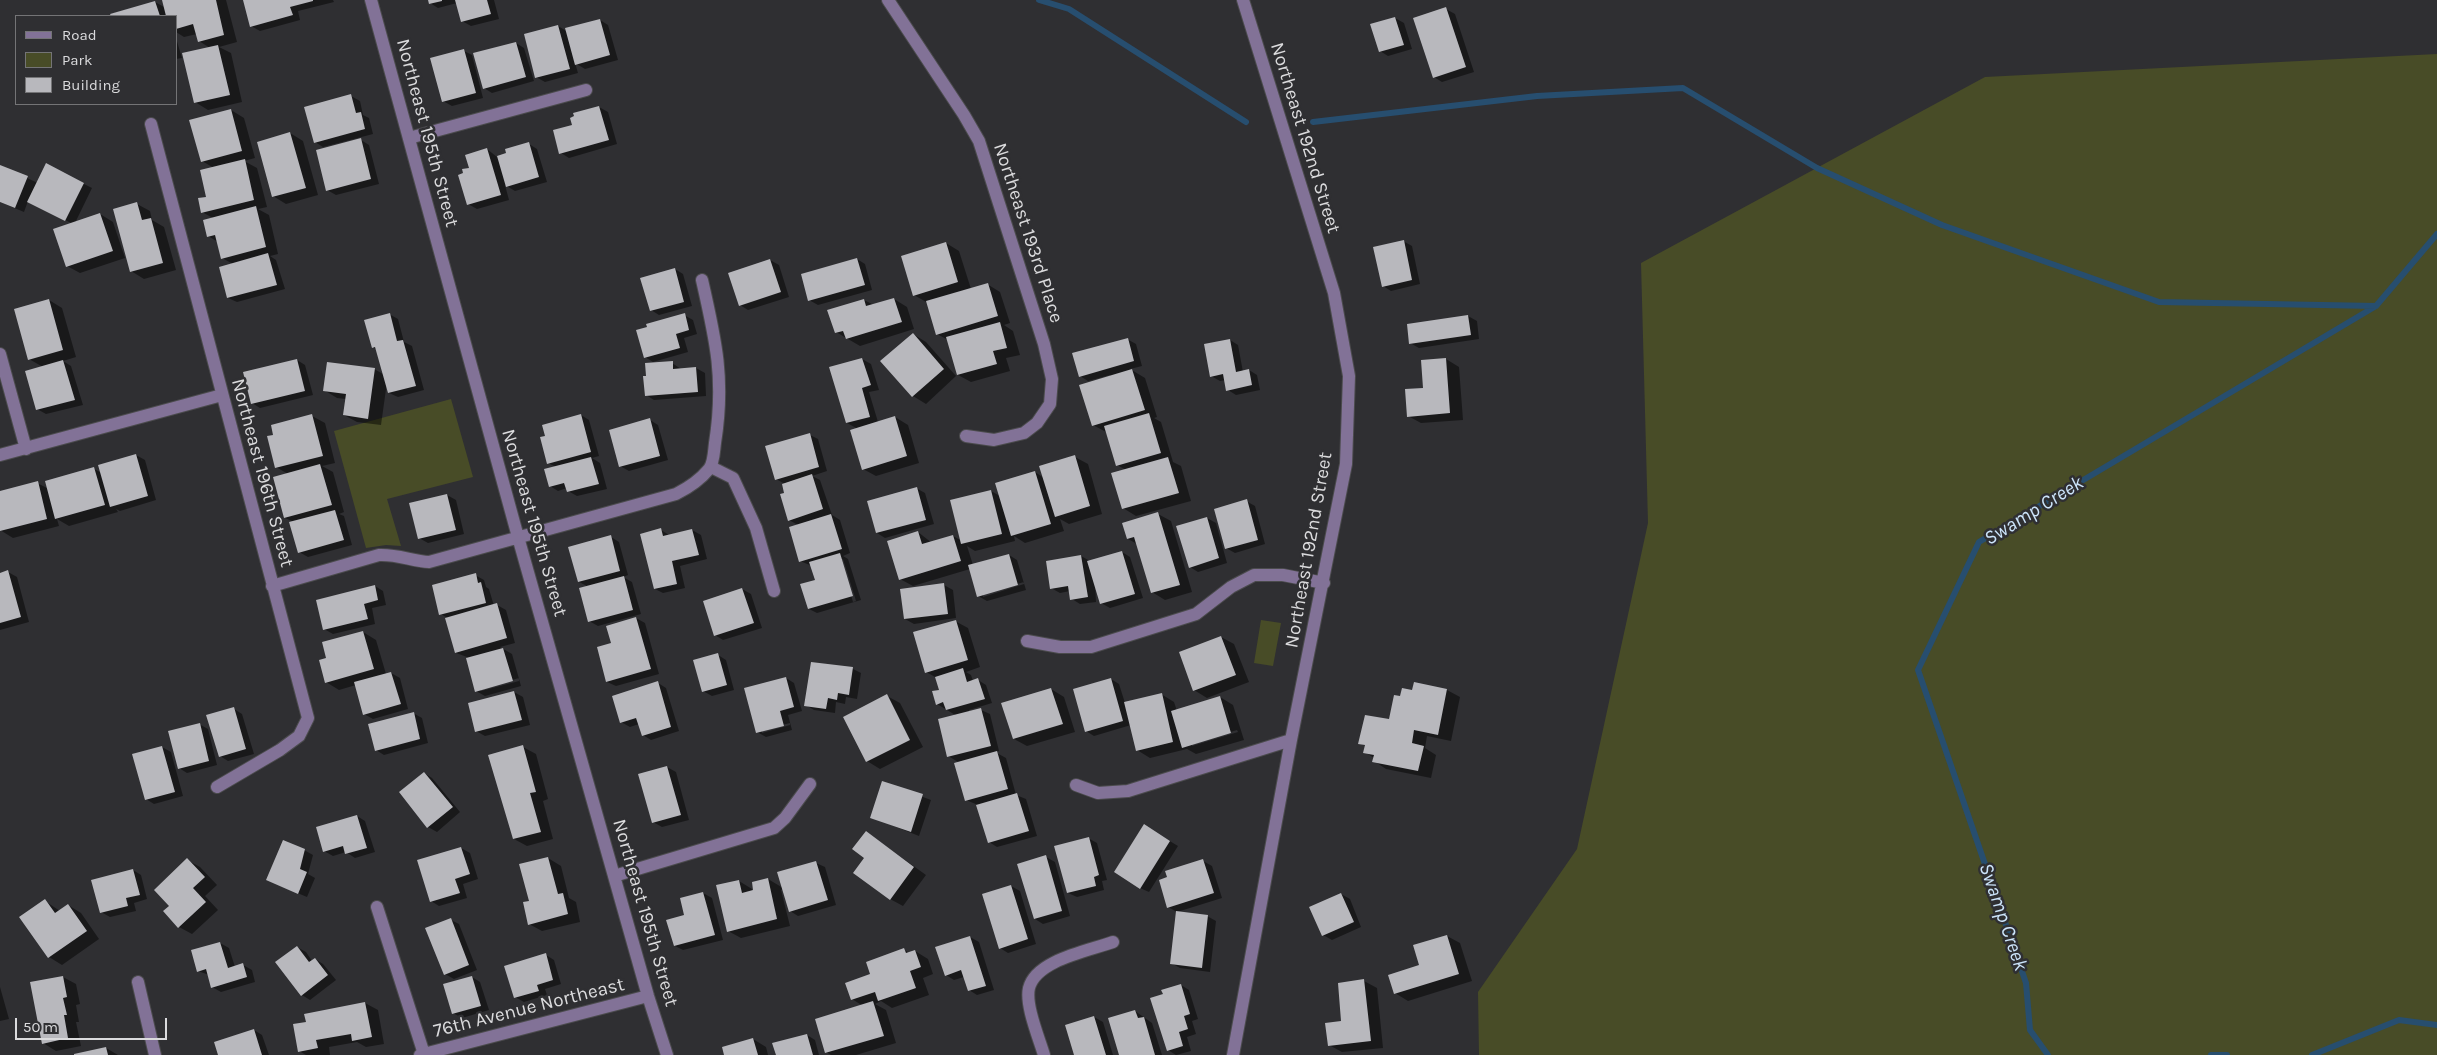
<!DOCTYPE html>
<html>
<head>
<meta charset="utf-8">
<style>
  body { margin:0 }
  #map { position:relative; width:2437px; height:1055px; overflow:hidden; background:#2f2f32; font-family:Karla,sans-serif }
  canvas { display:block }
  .legend { position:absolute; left:15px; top:15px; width:162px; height:90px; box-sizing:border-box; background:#2f2f32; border:1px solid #747476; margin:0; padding:6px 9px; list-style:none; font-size:15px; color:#dbdbdd }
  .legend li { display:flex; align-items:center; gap:10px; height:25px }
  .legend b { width:25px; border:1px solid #747476 }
  .scale { position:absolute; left:15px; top:1018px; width:152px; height:22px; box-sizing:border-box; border:2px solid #dbdbdd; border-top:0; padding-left:6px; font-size:15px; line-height:18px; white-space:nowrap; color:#dbdbdd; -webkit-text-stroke:4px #2f2f32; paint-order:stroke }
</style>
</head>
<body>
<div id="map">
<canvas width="2437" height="1055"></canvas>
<ul class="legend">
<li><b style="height:6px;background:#827297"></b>Road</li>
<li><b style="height:14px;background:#484c27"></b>Park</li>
<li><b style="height:14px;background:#b8b8bd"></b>Building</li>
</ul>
<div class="scale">50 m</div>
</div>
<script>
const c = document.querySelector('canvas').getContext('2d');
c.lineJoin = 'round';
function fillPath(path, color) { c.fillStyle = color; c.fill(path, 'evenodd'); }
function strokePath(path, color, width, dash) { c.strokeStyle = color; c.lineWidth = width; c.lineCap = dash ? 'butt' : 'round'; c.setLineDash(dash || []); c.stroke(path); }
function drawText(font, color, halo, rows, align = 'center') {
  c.font = font + ' Karla,sans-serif'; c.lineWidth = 5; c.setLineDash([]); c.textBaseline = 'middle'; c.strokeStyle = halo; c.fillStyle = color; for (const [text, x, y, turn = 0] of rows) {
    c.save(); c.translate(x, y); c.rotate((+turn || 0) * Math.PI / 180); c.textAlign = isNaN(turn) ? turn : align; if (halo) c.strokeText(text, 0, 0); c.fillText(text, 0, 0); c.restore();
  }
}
const green = new Path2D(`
  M2437 54V1055H1479L1478 992 1577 849 1648 523 1641 263 1985 77Z
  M451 399 473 477 387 499 401 546 386 545 366 548 334 431Z
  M1261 620 1281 623 1273 666 1254 663Z`);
const shadow = new Path2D(`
  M164 0H226L237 42 219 47 231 53 242 102 208 110 195 102 210 48 199 41 197 34 184 37 176 32V16H112L111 14 155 2 166 8Z
  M244 0H333L334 2 298 11 300 20 260 31 251 26Z
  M429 0H494L499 19 471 26 462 21 457 3 438 8 430 3Z
  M1446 9 1455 14 1474 72 1442 82 1434 77Z
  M1395 18 1404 23 1412 49 1388 56 1380 51Z
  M600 20 608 25 618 60 585 69 575 63 578 73 545 82 536 77 558 26 568 32Z
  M176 38 182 58 176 59Z
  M516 43 524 48 534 81 492 93 484 88Z
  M464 51 472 55 483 98 452 106 443 101Z
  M351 96 360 101 363 115 369 118 373 134 323 147 315 142Z
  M599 107 608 112 617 144 569 158 561 153 574 126Z
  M231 110 244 118 255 158 244 161 257 168 267 207 258 209 269 215 278 254 270 256 276 260 285 289 237 302 228 298 233 264 222 258 218 242 208 236 213 218 202 212 214 168 202 161Z
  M290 133 303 141 318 195 286 204 273 196Z
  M361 140 369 145 379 184 336 195 327 190Z
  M529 144 537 149 547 182 515 191 505 185 509 200 477 209 468 204 470 168 487 149 497 157Z
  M0 166 38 183 84 184 92 188 75 223 100 214 113 222 125 258 80 273 67 266 73 224 28 201 24 212 0 202Z
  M137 204 150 211 152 220 164 227 176 270 144 279 131 271Z
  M1403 241 1412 246 1420 284 1391 291 1383 286Z
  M946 243 959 251 971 289 987 284 1000 292 1010 323 1004 325 1013 331 1020 355 1006 358 1010 371 971 382 958 375 948 340 937 334 928 303 914 295Z
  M857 259 865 264 872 290 818 305 809 300Z
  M770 260 779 265 789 297 748 310 740 305Z
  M675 269 683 274 692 306 659 315 651 310Z
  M894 299 907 307 914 329 860 346 836 332 864 300 874 305Z
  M49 300 62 308 76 357 63 361 71 366 83 405 46 414 37 409 43 367 29 359Z
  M389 314 398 319 404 342 412 346 424 390 398 397 389 393 387 382 381 425 357 422 344 415 346 399 337 398 324 390 374 369 385 375 377 350 373 347Z
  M684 315 693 320 697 334 684 338 688 352 653 362 645 357Z
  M1468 316 1477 321 1479 339 1419 348 1410 343 1408 325Z
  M913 334 926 342 956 376 926 404 913 396Z
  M1127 339 1136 344 1142 366 1130 369 1145 378 1157 417 1154 418 1161 422 1173 462 1181 466 1191 501 1136 516 1123 508 1126 470 1117 465 1106 432 1093 425 1110 375 1088 381 1080 376Z
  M1230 340 1238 345 1243 372 1249 370 1257 375 1260 390 1236 395 1228 390 1226 380 1220 381 1211 376Z
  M862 359 871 364 879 390 869 392 878 422 895 417 908 425 919 463 876 476 863 469 858 429 847 423Z
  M1446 359 1459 367 1463 420 1421 423 1408 416 1424 389Z
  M297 360 305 365 313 395 260 408 252 403Z
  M672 363 681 369 696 368 705 373 706 396 654 400 646 395Z
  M581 415 589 420 599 456 592 458 600 463 607 489 577 496 568 491 567 488 558 491 550 486 556 467 548 463 546 437Z
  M312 416 325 423 335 463 322 466 333 472 344 512 339 514 344 516 352 545 308 557 299 552 294 522 285 518 288 474 276 467 275 436Z
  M650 420 658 425 668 460 629 471 620 466Z
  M810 435 818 439 827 471 812 476 820 480 832 515 840 520 850 553 843 556 848 559 861 600 817 613 809 609 816 581 812 566 800 561 798 525 789 520 785 484 776 479ZM841 559H843L856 601 853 602Z
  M136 455 145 460 156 500 120 511 116 509 118 512 69 526 57 519 59 526 13 538 0 530V492L37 483 49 489 94 469 102 473Z
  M1075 457 1088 464 1102 514 1069 524 1060 519 1064 531 1025 543 1014 536 1015 541 975 551 967 546 973 565 1009 555 1017 560 1026 590 987 601 978 596 970 569 913 586 900 579 918 532 932 543 953 536 962 541 952 501 991 491 1000 496 1035 472 1044 478ZM1024 582V584L983 597V594Z
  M916 488 925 493 934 524 885 538 877 533Z
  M447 495 456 500 464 534 428 543 419 538 411 504Z
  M1246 501 1255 506 1265 544 1235 553 1226 548Z
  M1158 514 1171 521 1192 592 1165 600 1152 592 1137 544 1128 539Z
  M1207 518 1216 523 1227 563 1198 572 1190 567Z
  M661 530 669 535 692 530 701 535 707 559 680 566 685 588 663 593 655 589Z
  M611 537 619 542 628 575 623 577 632 582 641 614 598 626 589 621V587L579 582Z
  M1122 552 1130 557 1143 598 1110 608 1101 603 1095 582 1096 602 1080 604 1072 599 1070 591 1060 593 1051 588 1081 556 1090 561Z
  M8 572 17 577 29 622 0 630V574Z
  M475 575 484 580 486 587 489 589 494 606 497 605 506 610 515 643 500 647 512 654 521 686 485 696 476 691 467 657 456 653 449 619 441 614ZM519 678V681L481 691V689Z
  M944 585 953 590 956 618 914 624 905 619 902 590Z
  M375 586 383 591 386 605 372 608 375 624 333 634 324 629Z
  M742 589 751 594 762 628 723 640 715 635Z
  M636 618 645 623 659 674 616 686 607 682 612 644Z
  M955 621 968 628 980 667 966 672 971 675 973 681 978 680 986 685 992 703 969 710V712L981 710 990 714 999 751 995 752 1006 758 1016 795 1026 799 1037 836 997 847 989 842 978 805 966 800 960 763 948 756 957 716 937 704 941 690 937 678 926 672Z
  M363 632 376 640 386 674 391 673 400 678 408 709 373 719 364 714 356 685 339 690 326 682 328 659Z
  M1221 637 1234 644 1249 682 1207 698 1194 690Z
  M718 655 726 660 734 690 712 696 703 691Z
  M853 669 861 673 857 699 846 697 845 704 836 702 835 713 814 710 806 705Z
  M786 678 794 683 802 711 788 715 792 730 766 737 757 732ZM790 723V725L762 733V730Z
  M1111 679 1119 684 1125 703 1161 694 1174 702 1177 711 1220 697 1233 705 1244 740 1196 754 1187 749 1150 758 1137 750 1131 725 1094 736 1086 731ZM1237 730 1238 732 1192 746V744Z
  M658 683 666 688 679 731 651 740 643 735 639 724 630 727 621 722Z
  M1051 689 1064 697 1075 732 1027 746 1014 739Z
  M1447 690 1460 697 1451 741 1427 736 1425 748 1436 755 1431 778 1386 769 1374 761V758L1365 752 1366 746 1360 743 1389 721 1401 697 1413 692Z
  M514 692 523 697 530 725 485 736 476 731Z
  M887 696 900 703 923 747 880 769 867 761Z
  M234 709 242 714 254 754 228 761 220 756Z
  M413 713 422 718 428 743 384 755 376 750Z
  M199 724 208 729 217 765 187 773 179 768Z
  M162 747 171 752 183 796 154 804 146 799Z
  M523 747 536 754 548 799 543 801 553 839 527 846 514 839Z
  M667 767 676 772 689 820 662 827 653 822Z
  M424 773 432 778 460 812 437 832 428 827Z
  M883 782 931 800 919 836 871 817Z
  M357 816 365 821 375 852 355 858 346 852 333 856 324 851Z
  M1153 831 1178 846 1149 892 1140 888Z
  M866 832 926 875 903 906 890 899 866 858Z
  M1088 838 1097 843 1107 880 1102 881 1104 890 1077 897 1068 893Z
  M461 848 470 853 478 879 463 884 467 898 439 906 431 901Z
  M304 850 313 855 308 874 315 878 307 897 276 884Z
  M1046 857 1055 862 1070 916 1043 924 1035 919Z
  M548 858 561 866 569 898 576 902 580 922 542 931 529 924 530 902Z
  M187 860 200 867 217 885 205 896 218 910 192 934 179 927 171 906Z
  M1203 861 1212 866 1222 898 1177 912 1168 907Z
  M816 863 825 867 836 905 798 916 790 911 783 889 781 890 790 926 741 938 728 931 739 881 752 889V892L768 879 783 888Z
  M133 870 141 875 147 899 134 903 136 911 110 917 101 912Z
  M1011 886 1020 891 1036 944 1008 953 1000 948Z
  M703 893 712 898 723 940 683 950 675 946 686 916Z
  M1341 894 1350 899 1361 927 1332 940 1323 935Z
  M45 901 60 911 68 905 81 913 99 939 62 965 49 957 21 917Z
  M1207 916 1216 921 1210 972 1180 968 1171 963Z
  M451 920 459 924 477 970 454 979 445 974Z
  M1447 936 1460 943 1472 981 1408 1001 1395 993Z
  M970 937 979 942 994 990 977 995 969 990 964 977 954 980 946 975Z
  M220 943 229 948 235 967 243 965 252 970 255 982 221 992 212 987 209 975 198 971Z
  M297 947 306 952 312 961 315 959 323 964 336 980 310 1000 302 995Z
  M904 950 910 953 915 951 928 959 933 974 923 978 929 995 892 1008 881 1001 875 1004 886 1010 896 1043 856 1055H831L826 1052 863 1006 852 999 872 975Z
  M546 955 554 960 561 984 545 989 547 995 524 1002 515 997Z
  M63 977 76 984 80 1004 76 1005 79 1022H76L81 1046 56 1051 43 1043Z
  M472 977 480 982 489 1010 462 1018 453 1013Z
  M1364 981 1377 988 1383 1048 1342 1052 1329 1045Z
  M1181 985 1189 990 1198 1019 1192 1021 1196 1034 1187 1037 1191 1051 1176 1055 1168 1050 1164 995Z
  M0 987 9 1019 0 1021Z
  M365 1003 378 1010 384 1044 366 1047 357 1042 329 1047 330 1055H306L299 1051 307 1023Z
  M1135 1011 1152 1023 1162 1055H1120Z
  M1094 1017 1103 1022 1113 1055H1076Z
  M254 1030 262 1035 269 1055H219Z
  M807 1035 815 1040 819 1055H777Z
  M753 1039 766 1047 768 1055H726Z
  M106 1048 118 1055H76Z`);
const stream = new Path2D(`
  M1039 0 1069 9 1246 122
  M1313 122 1537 96 1683 88 1817 168 1942 225 2159 302 2376 306
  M2048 1055 2030 1030 2026 983 1918 670 1979 542 2376 306 2437 234
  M2211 1055H2227
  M2312 1055 2399 1020 2437 1025`);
const building = new Path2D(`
  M162 0H216L224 35 198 42 193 24 176 29V16H166Z
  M243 0H313V1L290 7 293 15 250 27Z
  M428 0H442V1L429 4Z
  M455 0H487L491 14 461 22Z
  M155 1 160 16H111L110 14Z
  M1446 7 1466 67 1433 78 1413 18Z
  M1395 17 1404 45 1379 52 1370 24Z
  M600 19 610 55 575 65 565 28Z
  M558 25 570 69 535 78 524 34Z
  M516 42 526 77 483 89 473 53Z
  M218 45 230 95 194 103 182 53Z
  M464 49 476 93 442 102 430 58Z
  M351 94 356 113 361 112 365 129 314 143 304 107Z
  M599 106 609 140 559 154 553 130 572 125 570 118 574 116 573 113Z
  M231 109 242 151 201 162 189 120Z
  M290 132 306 188 272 197 257 142Z
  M361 138 371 179 326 191 316 150Z
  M529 142 539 177 506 187 497 156 506 153 505 149Z
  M487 148 501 195 467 205 458 175 463 173 462 169 469 168 465 155Z
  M245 159 254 200 201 213 198 198 206 197 200 170Z
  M46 163 84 183 65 221 27 202Z
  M0 165 28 176 15 208 0 202Z
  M137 202 142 220 151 218 163 263 130 272 113 209Z
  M256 206 266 247 221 259 215 235 207 237 203 220Z
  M100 213 113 251 66 267 53 229Z
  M1404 240 1412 280 1382 287 1373 247Z
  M946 242 958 282 913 296 901 256Z
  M268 253 277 285 227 298 219 267Z
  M857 258 865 285 808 301 801 274Z
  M770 259 781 292 739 306 728 273Z
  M675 268 684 302 650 311 640 278Z
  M988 283 998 316 936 335 926 301Z
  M894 298 902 322 846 339 843 331 835 333 827 310 864 299 866 306Z
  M49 299 63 350 28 360 14 309Z
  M390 313 397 341 403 340 416 386 388 393 375 347 372 348 364 320Z
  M685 313 689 330 676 334 680 348 644 358 636 330 647 327 646 324Z
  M1468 315 1471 335 1409 344 1407 324Z
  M1000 322 1007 348 993 351 997 364 957 375 946 337Z
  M913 333 944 369 912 397 880 361Z
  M1128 338 1134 361 1079 377 1072 353Z
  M1230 339 1236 372 1249 369 1252 385 1226 391 1223 374 1210 377 1204 344Z
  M862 358 871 385 862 388 870 417 846 423 829 367Z
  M1446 358 1450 413 1407 417 1405 389 1423 388 1421 360Z
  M297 359 305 391 251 404 243 372Z
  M63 360 75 400 36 410 25 371Z
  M673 361V369L696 367 698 392 645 396 643 376H646L645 363Z
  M327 362 375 368 368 419 343 415 346 394 323 391Z
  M1132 369 1145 410 1092 426 1079 385Z
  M1149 413 1161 453 1116 466 1104 426Z
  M312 414 323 456 275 468 267 436 273 435 271 425Z
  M581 414 591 452 547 464 540 437 545 436 542 425Z
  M895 416 907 456 862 470 850 430Z
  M650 418 660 456 619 467 609 430Z
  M810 433 819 467 775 480 765 446Z
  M136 454 148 496 110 507 98 465Z
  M1075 455 1090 506 1055 517 1039 466Z
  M591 457 599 484 567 492 564 483 549 487 544 469Z
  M1168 457 1179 493 1122 509 1111 473Z
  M320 464 332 505 284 518 273 477Z
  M94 467 105 505 55 519 45 481Z
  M1035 471 1051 524 1011 536 995 483Z
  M812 474 823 509 788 521 780 494 784 493 782 484Z
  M38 481 47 519 0 531V491Z
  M917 487 926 520 876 533 867 501Z
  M991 490 1002 534 961 544 950 500Z
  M447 494 456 530 418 539 409 503Z
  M1247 499 1258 540 1225 549 1214 509Z
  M335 510 344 540 298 553 289 522Z
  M1158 512 1180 585 1151 593 1134 537 1127 539 1122 523Z
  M831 514 842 549 799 562 789 527Z
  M1207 517 1219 558 1189 568 1176 526Z
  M661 528 663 536 692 529 699 555 672 561 677 584 654 589 640 534Z
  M918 531 922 544 953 535 961 561 899 580 887 541Z
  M611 535 620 571 578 582 568 547Z
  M1122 551 1135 594 1100 604 1087 561Z
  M840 553 853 596 808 609 800 584 815 580 809 562Z
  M1009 554 1018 585 977 597 968 565Z
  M1081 555 1088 597 1070 600 1068 586 1050 589 1046 561Z
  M8 570 21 617 0 623V573Z
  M476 573 478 583 481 582 486 603 439 615 432 585Z
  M624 576 633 610 588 622 579 588Z
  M944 583 948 614 904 619 900 589Z
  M375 585 378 600 364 604 368 619 323 630 316 600Z
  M742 588 754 623 714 636 703 601Z
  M497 603 507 638 455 653 445 618Z
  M636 617 651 669 606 682 597 647 611 643 606 626Z
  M956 620 968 660 925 673 913 632Z
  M363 631 374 669 325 683 319 660 326 658 322 642Z
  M1221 636 1236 675 1193 691 1179 652Z
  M503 648 513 681 475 692 466 658Z
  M718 653 727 685 702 692 693 660Z
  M811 662 853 667 849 695 838 693 837 700 828 698 826 709 804 706Z
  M963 668 967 682 978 678 985 699 946 710 943 702 936 705 932 691 939 690 935 677Z
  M391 672 401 704 363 715 354 682Z
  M786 677 794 707 780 711 784 726 756 733 744 688Z
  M1111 678 1123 721 1085 732 1073 689Z
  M658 681 671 727 642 736 636 718 620 723 612 696Z
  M1414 682 1447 689 1438 735 1414 730 1412 743 1424 746 1418 771 1372 762 1374 755 1363 753 1365 745 1358 744 1365 715 1389 719 1394 695 1400 696 1402 688 1412 690Z
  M1051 688 1063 724 1013 739 1001 703Z
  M514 691 522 720 475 732 468 703Z
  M1162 693 1173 742 1136 751 1124 702Z
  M887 694 910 740 866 762 843 717Z
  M1220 696 1231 733 1182 748 1171 711Z
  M234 707 246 749 219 757 206 715Z
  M981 708 991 746 947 757 938 719Z
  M414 712 420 739 375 751 368 724Z
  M200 723 209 761 178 769 168 731Z
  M523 745 536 792 530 793 541 832 513 839 488 755Z
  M162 746 175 792 145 800 132 754Z
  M997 751 1008 789 965 801 954 763Z
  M667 766 681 815 652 823 638 774Z
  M424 772 453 807 427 828 399 792Z
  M882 781 923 794 911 832 870 818Z
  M1017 793 1029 831 988 843 976 805Z
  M357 815 367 848 345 854 343 846 323 852 316 827Z
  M1144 824 1170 841 1140 889 1114 872Z
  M866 831 914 867 890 900 853 873 864 858 852 849Z
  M1089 837 1099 875 1094 877 1096 886 1067 893 1054 846Z
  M283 840 305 849 300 869 307 872 298 894 266 880Z
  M461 847 470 874 455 879 460 893 430 902 417 860Z
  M1046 855 1062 911 1034 919 1017 864Z
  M548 857 558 894 563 893 568 914 528 925 523 902 529 901 519 864Z
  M187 858 205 877 193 888 206 902 178 928 163 911 169 906 154 890Z
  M1203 859 1214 893 1167 908 1159 880 1167 877 1165 871Z
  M816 861 828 900 789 912 777 872Z
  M133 869 140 895 126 898 128 906 100 913 91 880Z
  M768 878 777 919 727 932 716 885 739 880 742 893 753 890 752 882Z
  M1011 885 1028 939 999 949 982 894Z
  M703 892 715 935 674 946 666 920 684 915 680 898Z
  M1341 893 1354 922 1322 936 1309 907Z
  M45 899 55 913 68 904 87 931 48 958 19 917Z
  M1176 911 1208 915 1202 968 1170 964Z
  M451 918 469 965 444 975 425 928Z
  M1447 935 1459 974 1394 994 1388 975 1419 965 1413 945Z
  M970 936 986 986 968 991 961 970 945 976 935 947Z
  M220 942 228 968 243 963 247 977 211 988 206 969 197 972 191 950Z
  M297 946 309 962 315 958 328 975 301 996 275 962Z
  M904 948 906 953 915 950 921 967 910 971 916 988 878 1001 875 992 851 1000 845 983 870 974 866 962Z
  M546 953 553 980 537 985 539 991 514 998 504 966Z
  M63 976 67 997 63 998 67 1015H64L68 1038 42 1044 30 982Z
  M472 976 481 1006 452 1014 443 984Z
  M1364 979 1371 1041 1328 1046 1325 1023 1341 1021 1338 983Z
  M1181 984 1190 1014 1184 1016 1188 1029 1179 1032 1183 1046 1167 1051 1150 998 1163 994 1161 990Z
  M873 1001 884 1036 825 1053 815 1019Z
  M365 1002 372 1037 352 1041 351 1034 316 1040 318 1048 298 1052 293 1024 306 1022 304 1014Z
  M1135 1010 1138 1018 1144 1017 1155 1055H1119L1108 1018Z
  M1094 1016 1106 1055H1074L1065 1025Z
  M254 1029 262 1055H218L214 1042Z
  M807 1034 813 1055H776L772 1043Z
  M753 1038 758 1055H724L722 1047Z
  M106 1047 108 1055H74V1054Z`);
const minor = new Path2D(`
  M371 0 518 537 648 996 667 1055
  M888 0 964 115 979 141 1044 344 1052 379 1050 404 1037 423 1024 433 994 440 966 436
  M151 124 308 718 299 736 280 750 217 787
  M409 138 586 90
  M0 354 26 449
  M0 455 222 395
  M711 467 733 478 756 528 774 591
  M272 586 379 555C397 554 412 561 429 562L676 494C688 488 700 480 709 469 714 463 714 450 715 443 725 380 716 341 702 280
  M1027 641 1060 647H1091L1196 614 1231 587 1254 575H1283L1324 583
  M1076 785 1098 793 1128 791 1291 740
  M614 876 774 828 785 818 810 784
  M377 907 424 1054
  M138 982 155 1055
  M420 1055 648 996
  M1044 1055C1039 1038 1025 1005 1029 988 1036 960 1088 951 1113 942
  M1233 1055 1291 740 1346 464 1349 376 1334 293 1243 0`);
const streetNames = [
  ["Northeast 195th Street",427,133,75],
  ["Northeast 192nd Street",1305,138,73],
  ["Northeast 193rd Place",1028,233,72],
  ["Northeast 196th Street",262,473,75],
  ["Northeast 195th Street",534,523,74],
  ["Northeast 192nd Street",1309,550,-80],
  ["Northeast 195th Street",645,913,74],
  ["76th Avenue Northeast",529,1008,-14]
];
const waterNames = [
  ["Swamp Creek",2034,511,-32],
  ["Swamp Creek",2003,917,71]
];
fillPath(green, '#484c27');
fillPath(shadow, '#0007');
strokePath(stream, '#274e6f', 6);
fillPath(building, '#b8b8bd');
strokePath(minor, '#4b4b4d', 14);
strokePath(minor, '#827297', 12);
drawText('19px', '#dbdbdd', '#2f2f32', streetNames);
drawText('italic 20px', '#cce4fa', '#2f2f32', waterNames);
</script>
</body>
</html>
